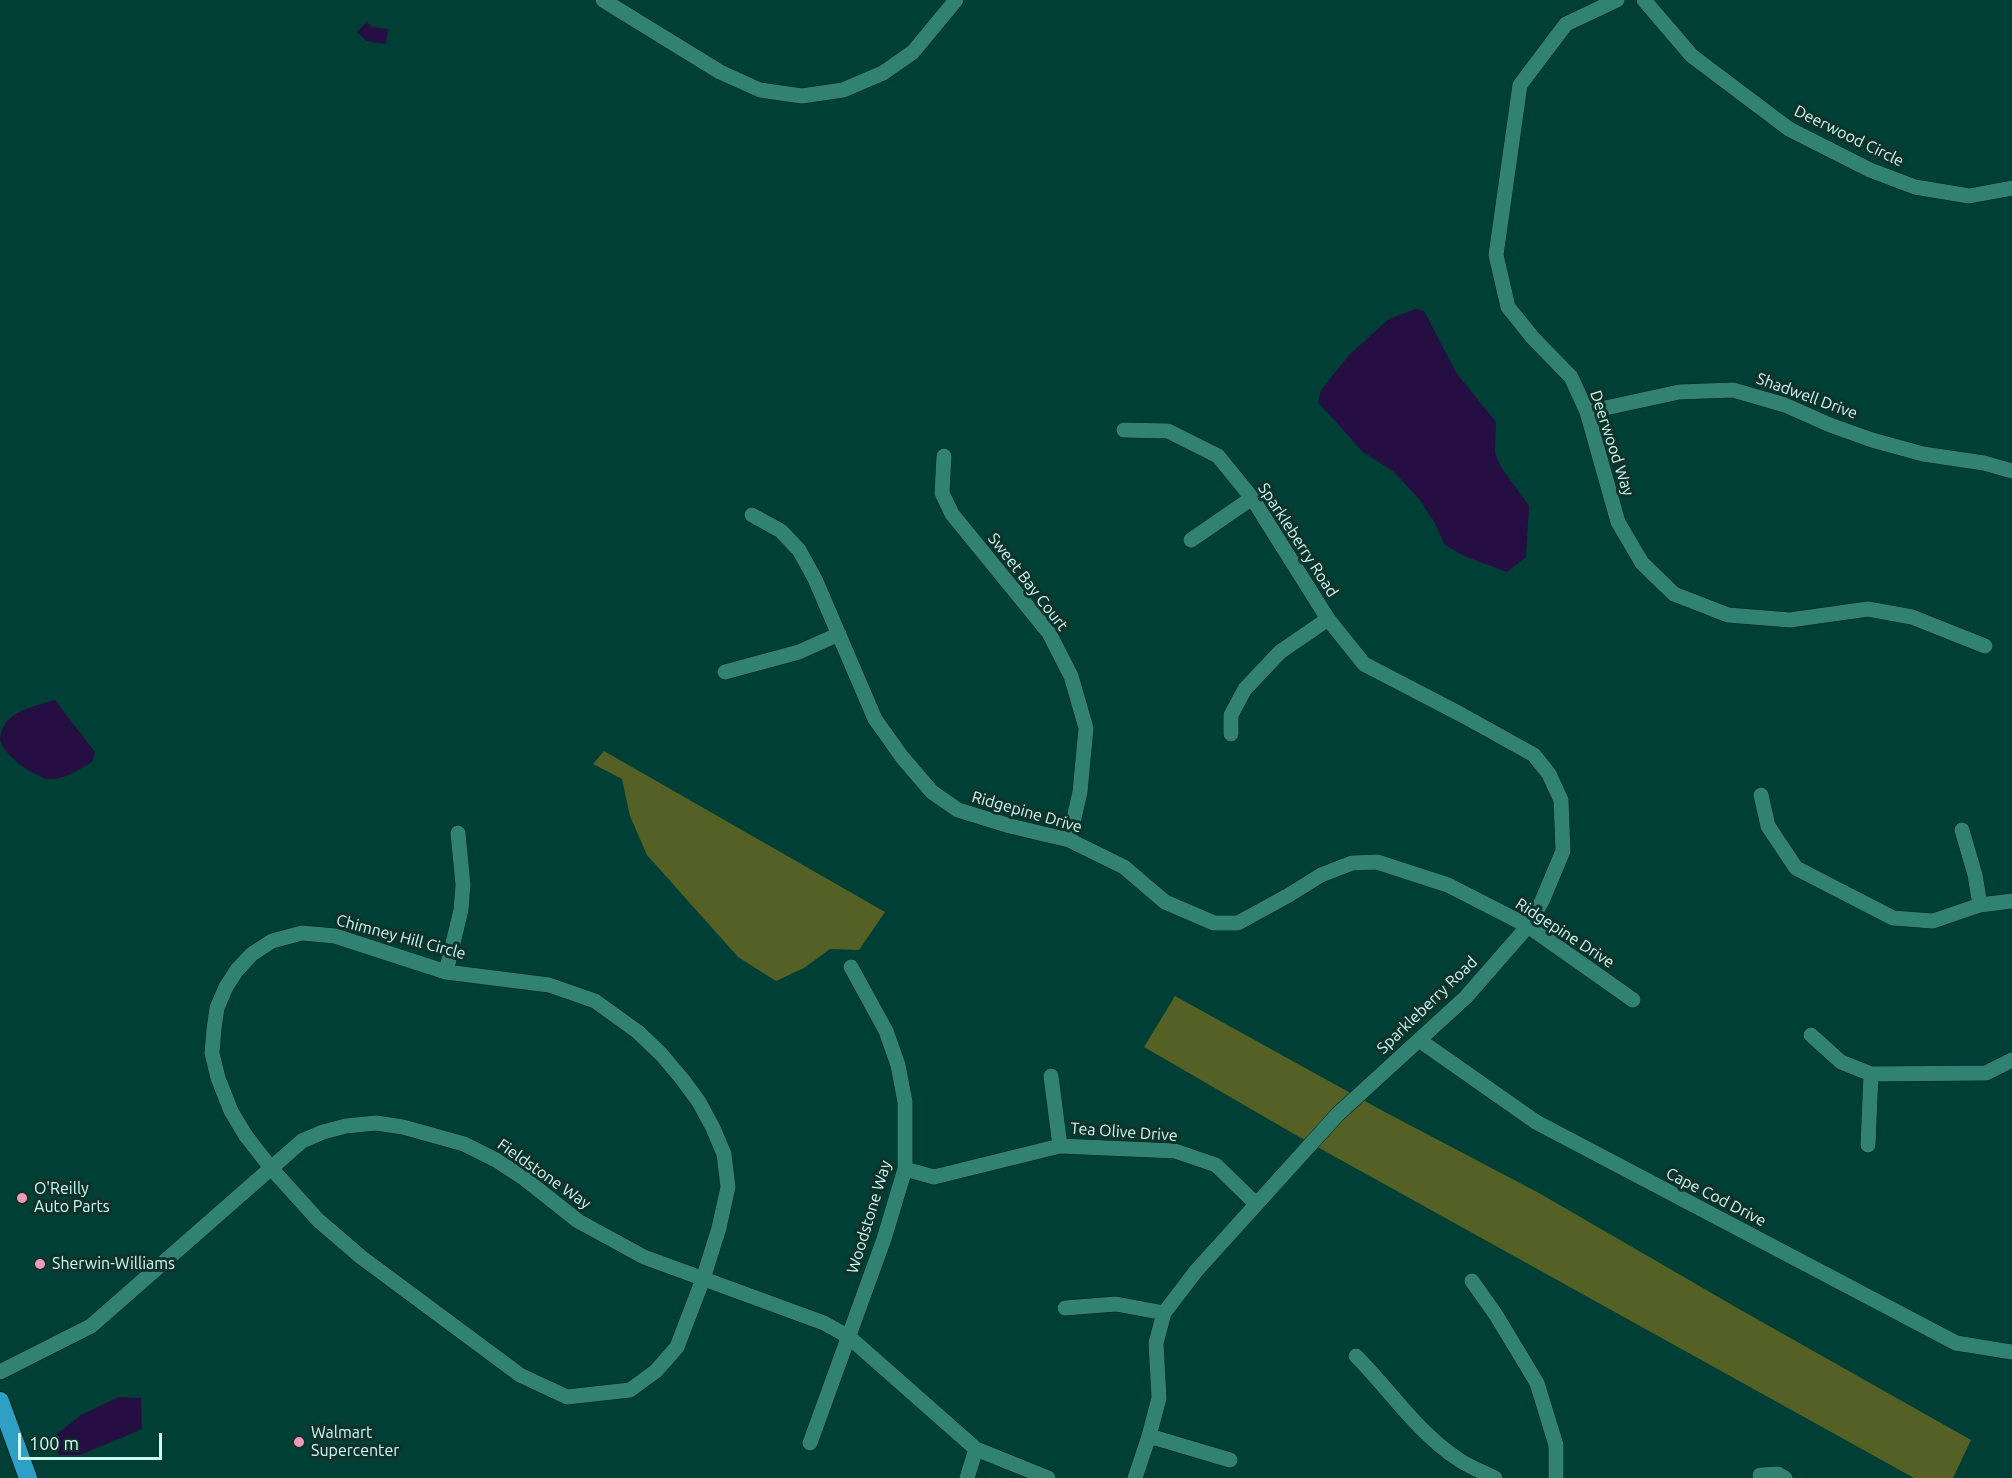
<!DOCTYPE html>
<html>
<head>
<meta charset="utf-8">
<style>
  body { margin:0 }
  #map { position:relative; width:2012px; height:1478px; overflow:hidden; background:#003f35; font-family:Ubuntu,sans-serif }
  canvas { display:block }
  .scale { position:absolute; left:18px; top:1433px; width:144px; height:27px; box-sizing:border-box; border:3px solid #cdfdf1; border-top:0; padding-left:8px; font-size:18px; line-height:21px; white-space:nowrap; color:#cdfdf1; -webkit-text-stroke:4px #10322b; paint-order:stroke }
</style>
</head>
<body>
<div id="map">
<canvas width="2012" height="1478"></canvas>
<div class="scale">100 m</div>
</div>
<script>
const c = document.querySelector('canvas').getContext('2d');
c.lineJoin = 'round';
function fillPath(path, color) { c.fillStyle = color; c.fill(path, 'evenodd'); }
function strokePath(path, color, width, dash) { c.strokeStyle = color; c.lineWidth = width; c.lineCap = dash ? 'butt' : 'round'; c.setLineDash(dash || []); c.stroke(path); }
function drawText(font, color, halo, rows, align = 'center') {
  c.font = font + ' Ubuntu,sans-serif'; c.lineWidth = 6; c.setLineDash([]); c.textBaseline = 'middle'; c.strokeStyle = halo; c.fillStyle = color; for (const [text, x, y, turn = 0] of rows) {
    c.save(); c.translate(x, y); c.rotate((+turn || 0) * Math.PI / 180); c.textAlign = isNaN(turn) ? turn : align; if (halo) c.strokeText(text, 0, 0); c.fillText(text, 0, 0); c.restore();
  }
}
const green = new Path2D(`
  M604 751 885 912 859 950 830 949 804 968 776 981 738 957 647 855 630 816 622 779 593 764Z
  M1175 996 1383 1111 1539 1193 1739 1309 1971 1440 1953 1478H1914L1294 1134 1144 1047Z`);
const water = new Path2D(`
  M367 22 372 27 388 29 386 44 367 41 357 32Z
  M1416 309 1424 311 1457 374 1496 422 1495 453 1501 467 1529 506 1526 557 1507 572 1464 556 1444 544 1435 523 1419 499 1394 472 1362 451 1318 402 1321 390 1350 354 1389 319Z
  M55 700 95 752 92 762C81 768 64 780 50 779 35 778 3 755 0 740 0 734 4 724 8 720 20 708 40 705 55 700Z
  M119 1397 141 1398 142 1429 80 1455H59L52 1438 81 1415Z`);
const minor = new Path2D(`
  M603 0 720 72 760 90 802 96 843 90 883 73 913 52 956 0
  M1617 0 1566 24 1520 85 1496 255 1508 307 1533 338 1571 377 1587 412 1618 522 1642 563 1674 594 1728 615 1790 620 1868 609 1912 617 1985 646
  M1644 0 1692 56 1789 129 1870 170 1915 187 1969 196 2012 188
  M1587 412 1679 392 1733 390 1785 405 1830 425 1872 440 1923 454 1984 463 2012 471
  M1124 430 1168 431 1218 456 1252 498 1328 619 1364 664 1462 715 1534 755 1549 774 1561 800 1563 851 1542 901 1528 926 1466 997 1338 1114 1196 1271 1164 1313 1156 1343 1159 1398 1149 1436 1135 1478
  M944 456 942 493 952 514 1049 633 1071 676 1086 728 1080 792 1069 840
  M752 515 781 531 799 550 815 579 875 719 902 757 932 792 958 810 1010 826 1069 840 1124 867 1165 902 1214 923H1238L1289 895 1321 875 1352 863 1377 862 1448 885 1528 926 1633 1000
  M1191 540 1252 498
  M725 672 799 652 839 634
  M1231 734V715L1245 689 1280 652 1328 619
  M1761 795 1768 826 1796 868 1893 918 1933 921 1980 905 2012 901
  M1962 830 1975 875 1980 905
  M302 933 335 936 446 972 549 985 595 1001 638 1032 661 1054 683 1080 699 1102 713 1128 724 1154 728 1187 719 1228 703 1279 677 1347 656 1371 630 1390 567 1397 520 1375 361 1257 318 1220 271 1168 246 1136 231 1111 218 1078 212 1053 214 1029 217 1008 226 987 237 970 252 954 272 941Z
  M446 972 461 910 463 885 458 833
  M1811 1035 1841 1062 1871 1074 1986 1073 2012 1060
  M1419 1040 1536 1122 1956 1343 2012 1352
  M1051 1076 1060 1146
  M1868 1145 1871 1074
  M905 1169 934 1177 1060 1146 1175 1151 1216 1165 1256 1204
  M1472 1281 1496 1315 1537 1383 1556 1445V1478
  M1065 1308 1116 1304 1164 1313
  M1356 1356C1390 1390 1417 1432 1458 1459 1469 1467 1483 1472 1495 1478
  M0 1372 91 1326 302 1141 323 1132 346 1126 376 1123 403 1127 464 1144 496 1160 525 1179 578 1221 644 1257 824 1323 849 1337 976 1449 1048 1478
  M1149 1436 1230 1460
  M810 1443 884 1239 905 1169V1102L898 1065 886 1031 851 967
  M1760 1475 1778 1474 1785 1478
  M967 1478 976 1449`);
const major = new Path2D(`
  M0 1401 28 1478`);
const markers = [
  [22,1198,6,"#f09ab6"],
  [40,1264,6,"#f09ab6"],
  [299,1442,6,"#f09ab6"]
];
const streetNames = [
  ["Deerwood Circle",1849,136,26],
  ["Shadwell Drive",1807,396,20],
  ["Deerwood Way",1612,443,72],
  ["Sparkleberry Road",1298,540,57],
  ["Sweet Bay Court",1028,582,52],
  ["Ridgepine Drive",1027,812,16],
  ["Ridgepine Drive",1565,933,33],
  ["Chimney Hill Circle",401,937,15],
  ["Sparkleberry Road",1427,1005,-44],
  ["Tea Olive Drive",1124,1132,4],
  ["Fieldstone Way",544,1174,35],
  ["Cape Cod Drive",1716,1197,27],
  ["Woodstone Way",869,1217,-73]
];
const poiNames = [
  ["O'Reilly",34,1189],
  ["Auto Parts",34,1207],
  ["Sherwin-Williams",52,1264],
  ["Walmart",311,1433],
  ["Supercenter",311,1451]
];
fillPath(green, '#556025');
fillPath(water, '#250f42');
strokePath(minor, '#01231d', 16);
strokePath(major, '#01231d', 20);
strokePath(minor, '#318272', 15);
strokePath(major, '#2ea0c5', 18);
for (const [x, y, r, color] of markers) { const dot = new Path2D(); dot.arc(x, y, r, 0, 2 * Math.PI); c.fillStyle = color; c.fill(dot); strokePath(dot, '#10322b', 2); }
drawText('16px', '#cdfdf1', '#10322b', streetNames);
drawText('16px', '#cdfdf1', '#10322b', poiNames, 'left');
</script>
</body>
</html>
